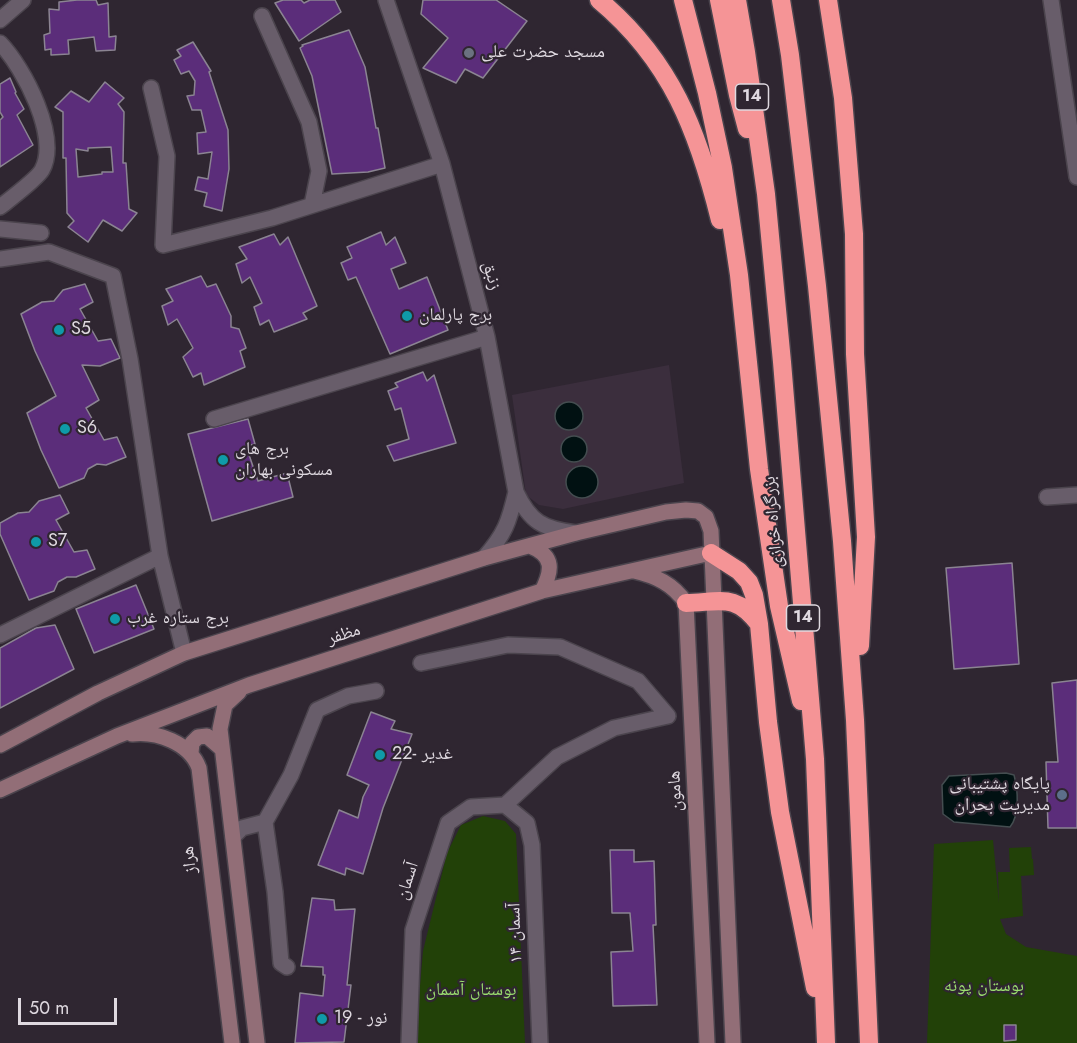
<!DOCTYPE html>
<html>
<head>
<meta charset="utf-8">
<style>
  body { margin:0 }
  #map { position:relative; width:1077px; height:1043px; overflow:hidden; background:#2f2631; font-family:Jost,sans-serif }
  canvas { display:block }
  .scale { position:absolute; left:18px; top:998px; width:99px; height:27px; box-sizing:border-box; border:3px solid #dfd9e0; border-top:0; padding-left:8px; font-size:18px; line-height:21px; white-space:nowrap; color:#dfd9e0; -webkit-text-stroke:4px #2f2631; paint-order:stroke }
</style>
</head>
<body>
<div id="map">
<canvas width="1077" height="1043"></canvas>
<div class="scale">50 m</div>
</div>
<script>
const c = document.querySelector('canvas').getContext('2d');
c.lineJoin = 'round';
function fillPath(path, color) { c.fillStyle = color; c.fill(path, 'evenodd'); }
function strokePath(path, color, width, dash) { c.strokeStyle = color; c.lineWidth = width; c.lineCap = dash ? 'butt' : 'round'; c.setLineDash(dash || []); c.stroke(path); }
function drawText(font, color, halo, rows, align = 'center') {
  c.font = font + ' Jost,"Noto Naskh Arabic",sans-serif'; c.lineWidth = 4.5; c.setLineDash([]); c.textBaseline = 'middle'; c.strokeStyle = halo; c.fillStyle = color; for (const [text, x, y, turn = 0] of rows) {
    c.save(); c.translate(x, y); c.rotate((+turn || 0) * Math.PI / 180); c.textAlign = isNaN(turn) ? turn : align; if (halo) c.strokeText(text, 0, 0); c.fillText(text, 0, 0); c.restore();
  }
}
const built = new Path2D(`
  M669 365 684 483 563 509 539 505 526 495 512 395Z`);
const green = new Path2D(`
  M483 816 505 821 516 834 525 1043H415L423 951 447 853 461 825Z
  M993 840 999 903 998 872H1010L1009 848 1031 847 1032 859H1033L1034 875 1021 876 1023 916 1000 919 1006 934 1026 947 1077 956V1043H927L934 844Z`);
const water = new Path2D(`
  M555 416a14 14 0 1 1 28 0a14 14 0 1 1-28 0Z
  M561 449a13 13 0 1 1 26 0a13 13 0 1 1-26 0Z
  M566 482a16 16 0 1 1 32 0a16 16 0 1 1-32 0Z
  M1006 773 1014 775C1018 790 1020 815 1010 827L954 822 943 814 942 785 949 776Z`);
const building = new Path2D(`
  M77 0H96L98 5 108 3 109 37 116 36 115 50 96 51 94 37 68 40 69 54 51 55V49L45 50 44 35 50 33 49 9 59 10V2Z
  M283 0H301L304 3 310 0H335L341 12 299 41 275 3Z
  M423 0H496L527 21 483 78 465 69 456 83 423 68 448 38 421 14Z
  M349 30 365 67 376 128H378L385 168 368 172 332 174 312 76 300 48 303 46 302 45Z
  M193 42 211 71 209 72 228 130 229 169 222 211 204 206 207 193 195 190 198 177 208 179 212 152 198 154 197 133 206 132 201 110H192L187 96 194 95 195 81 189 71 181 74 174 60 181 56 177 50Z
  M10 78 16 92 15 93 24 109 17 115 33 145 0 167V120L3 117 0 112V84Z
  M105 82 124 98 118 104 124 112 123 163H126L129 209 137 213 122 231 103 220 88 242 68 227 74 221 67 213 66 158H63V112L55 107 71 91 89 102ZM111 147 113 172H102V174L78 177 76 149 88 151V148Z
  M381 232 386 245 395 237 406 263 391 269 399 289 427 277 448 330 390 354 356 277 348 280 341 263 352 258 347 247Z
  M274 234 280 245 288 237 317 306 303 313 307 319 274 332 269 320 260 325 254 307 262 303 250 277 242 283 236 264 247 259 239 247Z
  M201 276 207 287 216 284 231 316V327L239 329 246 348 240 351 245 367 204 385 201 373 193 377 183 357 193 348 177 319 168 325 162 306 173 301 166 289Z
  M85 284 93 302 80 309 98 341 111 339 120 358 100 366 82 365 99 400 86 408 104 440 117 437 126 457 106 465 97 464 88 469 84 478 59 488 41 450 27 413 56 396 35 351 21 314 42 302 54 301 63 290Z
  M423 372 427 381 434 375 456 443 394 461 387 446 409 439 401 408 395 410 388 391 398 387 395 383Z
  M248 419 255 444 246 446 258 481 287 473 293 497 212 521 188 434Z
  M60 495 69 513 56 520 74 552 87 550 95 569 76 577H67L58 582 54 591 29 600 0 534V523L18 513 29 512 39 501Z
  M1012 563 1019 664 954 669 946 568Z
  M136 585 154 629 94 653 76 609Z
  M55 625 74 669 0 708V648L36 628Z
  M1077 680V828H1048L1046 762H1058L1052 683Z
  M371 712 395 721 391 729 412 734 383 808 363 874 346 868 345 875 318 865 339 810 358 818 363 797 369 785 347 775Z
  M610 850H634V862L654 861 656 925H653L657 1005 613 1006 611 952 633 951 630 913H612Z
  M312 898 334 900 335 910 355 909 347 985H351L344 1042 295 1043 300 993 323 996 325 975H323V967L301 966Z
  M1004 1025H1016V1040L1004 1041Z`);
const street = new Path2D(`
  M386 0 442 164 487 337 516 492C530 522 543 529 576 533
  M1051 0 1077 177
  M262 16 309 122 319 171 312 205
  M0 20 23 0
  M0 43C24 68 60 137 42 170 37 179 10 199 0 207
  M151 88 167 156 163 245 272 218 442 164
  M0 229 41 233
  M0 259 49 252 113 276 130 359 160 556
  M214 419 487 337
  M1047 497 1077 495
  M484 558C505 534 509 522 516 492
  M0 635 160 556 184 653
  M421 663 508 645 560 647 638 681 668 716 614 728 557 757 505 805
  M233 837 242 828 265 822
  M287 967 281 963 275 892 265 822 291 775 317 710 348 696 376 691
  M409 1043 413 930 448 823 471 807 505 805 527 823 532 845 540 1043`);
const secondary = new Path2D(`
  M530 546C555 556 552 571 542 591
  M634 571C656 576 673 584 686 603L707 1043
  M239 692 225 705 220 729 257 1043
  M132 734C157 731 190 743 199 768L232 1043
  M0 745 98 693 184 653 484 558 576 533 666 512 686 510 698 511 706 517 711 531 733 1043
  M191 753 192 743 198 737 207 736 222 749
  M0 790 117 736 249 685 542 591 711 553`);
const highway = new Path2D(`
  M599 0C671 60 698 131 720 220
  M683 0 707 93 723 168 739 275 759 469 779 606 801 701
  M719 0 738 95 747 129
  M737 0 746 52 766 194 782 362 815 759 826 1043
  M781 0 790 55 817 286 842 541 855 720 869 1043
  M828 0 843 98 854 234 855 354 866 537 860 646
  M711 553 739 571 749 582 754 595 759 624 768 722 780 812 815 988
  M686 603C722 602 735 593 759 624`);
const markers = [
  [469,53,6,"#6b7280"],
  [407,316,6,"#0f9aa8"],
  [59,330,6,"#0f9aa8"],
  [65,429,6,"#0f9aa8"],
  [223,460,6,"#0f9aa8"],
  [36,542,6,"#0f9aa8"],
  [115,619,6,"#0f9aa8"],
  [380,755,6,"#0f9aa8"],
  [1062,795,6,"#5c6f8a"],
  [322,1019,6,"#0f9aa8"]
];
const shields = [
  [752,97,33],
  [803,618,33]
];
const shieldNames = [
  ["14",752,97],
  ["14",803,618]
];
const poiNames = [
  ["مسجد حضرت علی",481,53],
  ["برج پارلمان",419,316],
  ["S5",71,330],
  ["S6",77,429],
  ["برج های",235,450],
  ["مسکونی بهاران",235,471],
  ["S7",48,542],
  ["برج ستاره غرب",127,619],
  ["22- غدیر",392,755],
  ["پایگاه پشتیبانی",1050,785,"right"],
  ["مدیریت بحران",1050,806,"right"],
  ["19 - نور",334,1019]
];
const streetNames = [
  ["زنبق",491,276,75],
  ["بزرگراه خرازی",774,522,-95],
  ["مظفر",344,635,-18],
  ["هامون",676,791,-93],
  ["هراز",190,860,-97],
  ["آسمان",408,881,-72],
  ["آسمان ۱۴",516,933,-92]
];
const parkNames = [
  ["بوستان پونه",984,987],
  ["بوستان آسمان",471,991]
];
fillPath(built, '#3b2e3d');
fillPath(green, '#224108');
fillPath(water, '#011112');
strokePath(water, '#444d50', 1.5);
fillPath(building, '#5b2d7a');
strokePath(building, '#8b8492', 1.5);
strokePath(street, '#4b444d', 18);
strokePath(secondary, '#4b444d', 18);
strokePath(highway, '#4b444d', 21);
strokePath(street, '#685d6a', 15);
strokePath(secondary, '#926e77', 15);
strokePath(highway, '#f59496', 18);
for (const [x, y, r, color] of markers) { const dot = new Path2D(); dot.arc(x, y, r, 0, 2 * Math.PI); c.fillStyle = color; c.fill(dot); strokePath(dot, '#2f2631', 2); }
for (const [x, y, w] of shields) { const box = new Path2D(); box.roundRect(x - w / 2, y - 13, w, 26, 4.5); c.fillStyle = '#2f2631'; c.fill(box); strokePath(box, '#dfd9e0', 1.5); }
drawText('bold 16px', '#dfd9e0', null, shieldNames);
drawText('18px', '#dfd9e0', '#2f2631', poiNames, 'left');
drawText('18px', '#dfd9e0', '#2f2631', streetNames);
drawText('18px', '#9bde6f', '#2f2631', parkNames);
</script>
</body>
</html>
